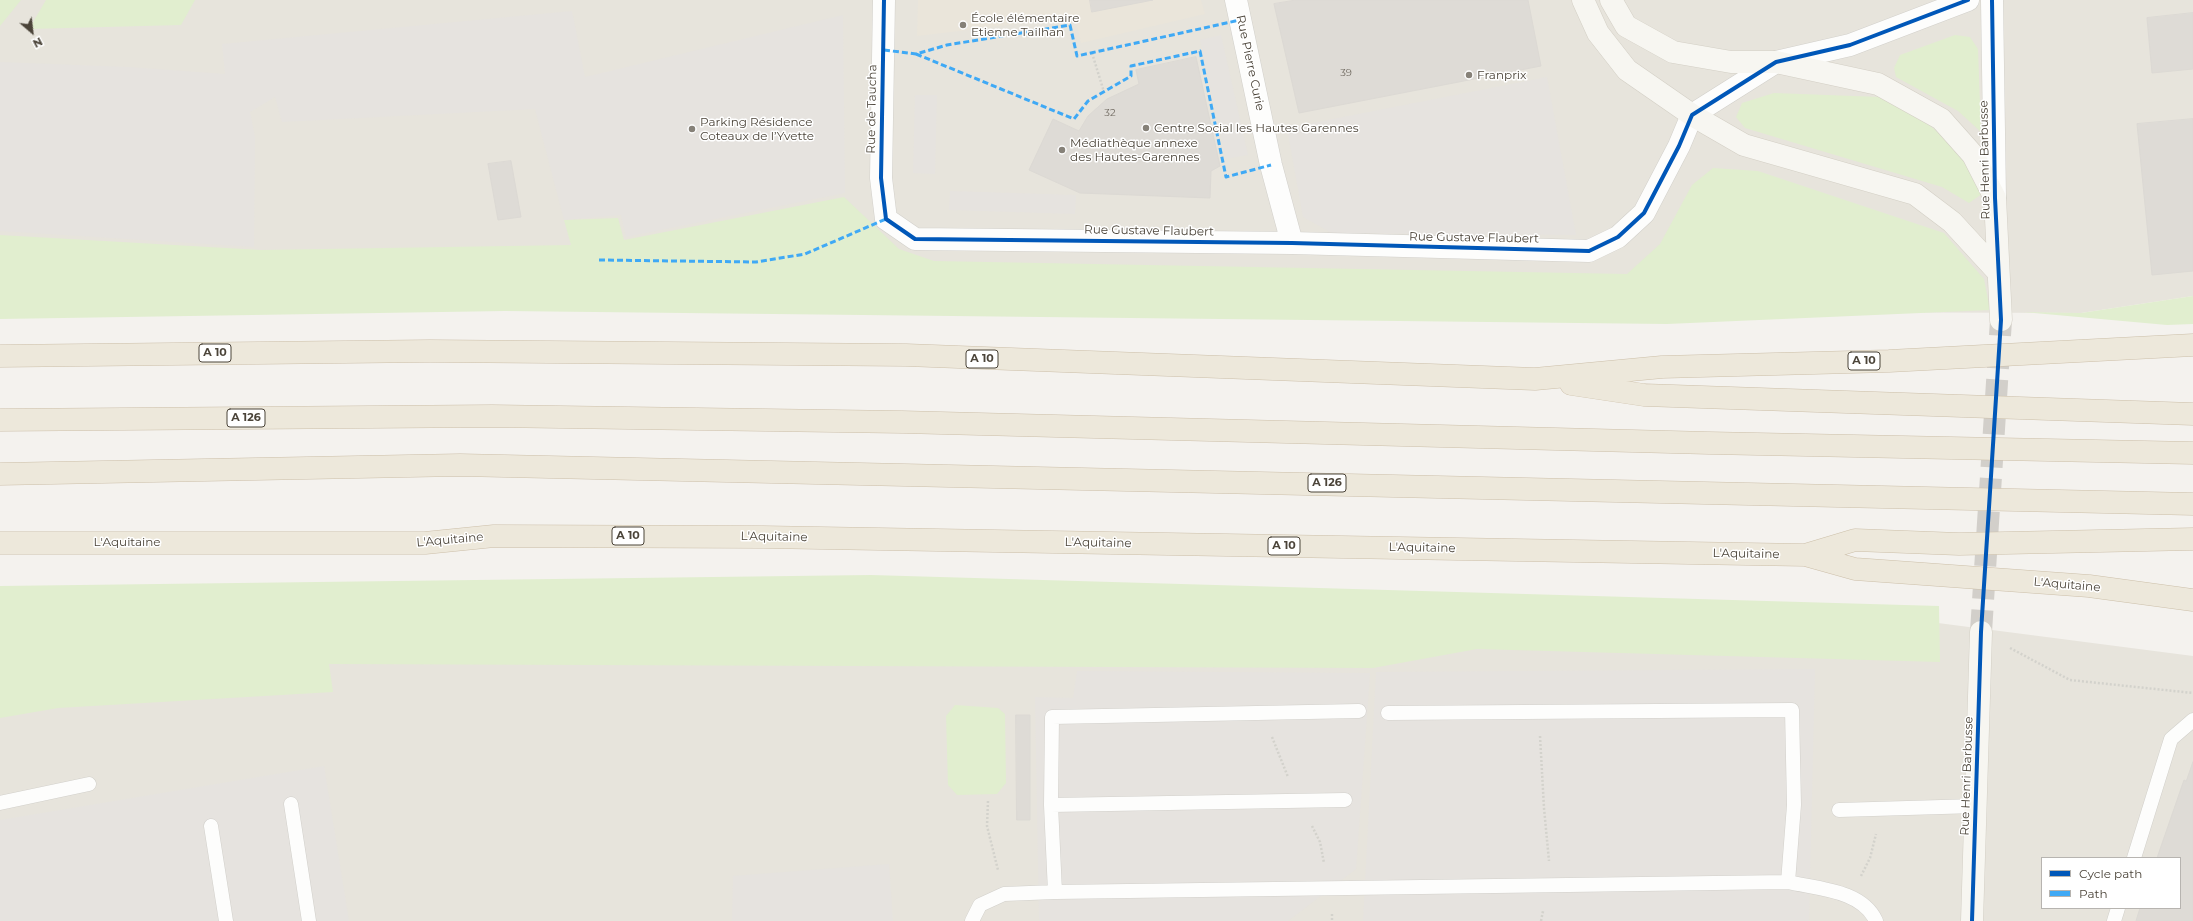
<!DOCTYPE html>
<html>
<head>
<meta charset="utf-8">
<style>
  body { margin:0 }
  #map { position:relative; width:2193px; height:921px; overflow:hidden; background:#f4f2ee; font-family:Montserrat,sans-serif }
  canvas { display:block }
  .legend { position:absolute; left:2041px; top:857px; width:140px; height:52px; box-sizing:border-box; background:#fff; border:1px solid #b7b4b0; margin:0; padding:5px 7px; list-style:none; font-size:12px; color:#4b4439 }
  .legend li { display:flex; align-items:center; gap:8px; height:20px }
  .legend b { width:20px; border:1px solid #b7b4b0 }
  .north { position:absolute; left:12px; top:12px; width:40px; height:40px; -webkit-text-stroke:3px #fff; paint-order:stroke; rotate:152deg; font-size:11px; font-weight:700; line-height:16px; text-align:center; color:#4b4439 }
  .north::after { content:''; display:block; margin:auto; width:14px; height:18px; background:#4b4439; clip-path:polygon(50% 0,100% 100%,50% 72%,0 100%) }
</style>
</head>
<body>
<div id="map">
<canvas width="2193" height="921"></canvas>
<ul class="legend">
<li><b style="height:5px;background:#0057b8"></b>Cycle path</li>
<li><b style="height:5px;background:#3fa9f5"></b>Path</li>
</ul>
<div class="north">N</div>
</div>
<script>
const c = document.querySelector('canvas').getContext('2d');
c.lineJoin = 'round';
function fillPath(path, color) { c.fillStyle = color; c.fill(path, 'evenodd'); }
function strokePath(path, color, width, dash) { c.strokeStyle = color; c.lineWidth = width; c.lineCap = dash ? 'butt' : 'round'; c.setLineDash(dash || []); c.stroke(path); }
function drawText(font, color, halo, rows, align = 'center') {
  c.font = font + ' Montserrat,sans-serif'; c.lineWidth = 3; c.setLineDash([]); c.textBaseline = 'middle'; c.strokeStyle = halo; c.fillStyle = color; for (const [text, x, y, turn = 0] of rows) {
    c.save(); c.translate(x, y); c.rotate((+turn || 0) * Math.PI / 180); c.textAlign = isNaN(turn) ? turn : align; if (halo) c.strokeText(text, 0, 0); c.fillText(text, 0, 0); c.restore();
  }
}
const residential = new Path2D(`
  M0 0H2193V296L2081 313 1777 312 0 291Z
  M0 594 1938 623 2193 656V921H0ZM2042 858H2180V908H2042Z`);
const education = new Path2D(`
  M918 0H1201L1205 14 1081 43 1075 17 917 36Z`);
const green = new Path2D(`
  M0 0H21L0 26Z
  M46 0H195L181 25 29 29Z
  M1955 35 1970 37 1978 49 1981 132 1958 111 1896 77 1894 68 1900 55Z
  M1774 93 1880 97 1927 123 1954 146 1975 175 1982 194 1969 203 1942 187 1745 128 1736 117 1742 103Z
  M1713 168 1758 171 1944 233 1984 279 1990 310 1667 324 505 311 0 319V235L261 250 571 245 564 220 618 218 624 240 844 197 899 249 934 261 1627 274 1660 244 1692 185Z
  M2193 296V324L2167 325 2023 312 2081 313Z
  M871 575 1939 606 1940 662 1477 649 1373 668 329 664 333 692 58 708 0 718V586Z
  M955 705 998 708 1005 714 1006 783 997 794 957 795 948 785 946 716Z`);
const parking = new Path2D(`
  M572 11 585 77 843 15 845 193 626 237 621 215 564 220 535 109 282 122 275 97 250 112 255 137 254 247 0 231V62L129 67 225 74 222 44Z
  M1221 35 1248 155 1226 159 1200 40Z
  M1547 77 1576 235 1332 233 1303 217 1287 128Z
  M915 95H937L935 174 913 173Z
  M950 191 1076 195 1075 214 949 210Z
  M1815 669 1809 921H1363L1376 672Z
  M1077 671 1370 673 1356 869 1288 921H1039L1035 697 1073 698Z
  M324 766 349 921H0V820Z
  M889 864 893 921H732L733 876Z`);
const building = new Path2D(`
  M1090 0H1153L1092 12Z
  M1296 0H1528L1541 66 1299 113 1274 4Z
  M2193 13V69L2152 73 2147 18Z
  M1196 57 1220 166 1211 171 1210 198 1080 193 1029 170 1053 119 1079 131 1088 116 1107 99 1139 84 1136 70Z
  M2193 119V271L2152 275 2137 124Z
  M511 161 521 217 498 220 488 164Z
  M1016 715H1030V820H1017Z
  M2193 762V921H2136L2140 908H2180V858H2157L2184 780 2186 781Z`);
const secondaryTunnel = new Path2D(`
  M1981 632 2001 320`);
const path = new Path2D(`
  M1092 53 1104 92
  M2010 648 2070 680 2193 693
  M1540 736 1544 808 1549 861
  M1272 737 1288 777
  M988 801 987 826 998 870
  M1312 826 1320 842 1324 863
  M1861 876 1870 858 1876 834
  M1332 914V921
  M1541 921 1543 911`);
const lane = new Path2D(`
  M0 803 89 784
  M291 804 309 921
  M1051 805 1345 800
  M1839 810 1976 806
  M211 826 226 921
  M2134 858 2171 739 2193 720
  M1788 882C1818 889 1862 890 1876 921
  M1055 892 1051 805 1052 717 1359 711
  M972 921 980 905 1004 894 1055 892 1788 882 1794 805 1792 710 1388 713
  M2114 921 2118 908`);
const street = new Path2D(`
  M884 0 881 178 886 219 915 239 1292 243 1589 251 1618 237 1644 213 1679 146 1692 115 1776 62 1850 45 1968 0
  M1236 0 1271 165 1292 243
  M1992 0 1995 198`);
const secondary = new Path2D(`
  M1583 0 1598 33 1627 70 1692 115 1744 145 1915 194 1952 222 1998 272
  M1611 0 1626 26 1673 52 1731 62H1776L1878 84 1941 119 1973 155 1995 198 2001 320
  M1972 921 1981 632`);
const highway = new Path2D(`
  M0 356 430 351 906 355 1535 379 1662 367 1889 361 2193 345
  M1571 384 1644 395 2193 414
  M0 420 492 416 902 422 1709 443 2193 453
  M0 474 460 465 2193 504
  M0 543H425L494 536 763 537 1805 555 1855 569 2089 586 2193 600
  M1805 555 1855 540 1959 544 2193 539`);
const quiet = new Path2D(`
  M884 50 916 54 947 45 1070 25 1077 56 1240 20
  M916 54 1074 119 1088 101 1131 76V66L1200 51 1226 177 1271 165
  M599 260 756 262 805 254 886 219`);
const cycleway = new Path2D(`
  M884 0 881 178 886 219 915 239 1292 243 1589 251 1618 237 1644 213 1679 146 1692 115 1776 62 1850 45 1968 0
  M1972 921 1981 632 2001 320 1995 198 1992 0`);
const markers = [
  [963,25,4,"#868178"],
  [1469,75,4,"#868178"],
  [1146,128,4,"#868178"],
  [692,129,4,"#868178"],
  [1062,150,4,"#868178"]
];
const numberNames = [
  ["39",1346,73],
  ["32",1110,113]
];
const shields = [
  [215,353,32],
  [982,359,32],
  [1864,361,32],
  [246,418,38],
  [1327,483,38],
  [628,536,32],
  [1284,546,32]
];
const shieldNames = [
  ["A 10",215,353],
  ["A 10",982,359],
  ["A 10",1864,361],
  ["A 126",246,418],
  ["A 126",1327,483],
  ["A 10",628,536],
  ["A 10",1284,546]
];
const poiNames = [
  ["École élémentaire",971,18],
  ["Etienne Tailhan",971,32],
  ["Franprix",1477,75],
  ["Parking Résidence",700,122],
  ["Coteaux de l’Yvette",700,136],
  ["Centre Social les Hautes Garennes",1154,128],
  ["Médiathèque annexe",1070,143],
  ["des Hautes-Garennes",1070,157]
];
const streetNames = [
  ["Rue Pierre Curie",1250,63,78],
  ["Rue de Taucha",872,109,-89],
  ["Rue Henri Barbusse",1985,160,-91],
  ["Rue Gustave Flaubert",1149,231,1],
  ["Rue Gustave Flaubert",1474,238,1],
  ["L'Aquitaine",774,537,1],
  ["L'Aquitaine",450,540,-5],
  ["L'Aquitaine",127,542],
  ["L'Aquitaine",1098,543,1],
  ["L'Aquitaine",1422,548,1],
  ["L'Aquitaine",1746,554,1],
  ["L'Aquitaine",2067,585,5],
  ["Rue Henri Barbusse",1967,776,-88]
];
fillPath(residential, '#e7e4dc');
fillPath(education, '#eae5da');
fillPath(green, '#e1eecf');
fillPath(parking, '#e6e3df');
fillPath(building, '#dedbd6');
strokePath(building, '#dcd9d4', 1);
strokePath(secondaryTunnel, '#d2cfca', 22, [22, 11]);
strokePath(lane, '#d2d0cb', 15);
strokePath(street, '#d2d0cb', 23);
strokePath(secondary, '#d3cfc5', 23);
strokePath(highway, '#ccbfa9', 23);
strokePath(path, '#d3d2cc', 2.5, [2, 2]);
strokePath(lane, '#fdfdfc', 14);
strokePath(street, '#fdfdfc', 22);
strokePath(secondary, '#f7f6f1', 22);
strokePath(highway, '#ede8db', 22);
strokePath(quiet, '#3fa9f5', 3, [6, 3]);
strokePath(cycleway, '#0057b8', 4);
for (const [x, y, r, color] of markers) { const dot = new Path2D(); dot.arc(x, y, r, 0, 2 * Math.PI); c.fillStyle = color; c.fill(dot); strokePath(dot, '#fff', 1.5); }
drawText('10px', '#706a61', null, numberNames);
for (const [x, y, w] of shields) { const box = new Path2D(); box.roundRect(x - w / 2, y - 9, w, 18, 3); c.fillStyle = '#fff'; c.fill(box); strokePath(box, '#4b4439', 1); }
drawText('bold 11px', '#4b4439', null, shieldNames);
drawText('12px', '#4b4439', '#fff', poiNames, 'left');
drawText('12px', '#4b4439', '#fff', streetNames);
</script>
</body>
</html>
